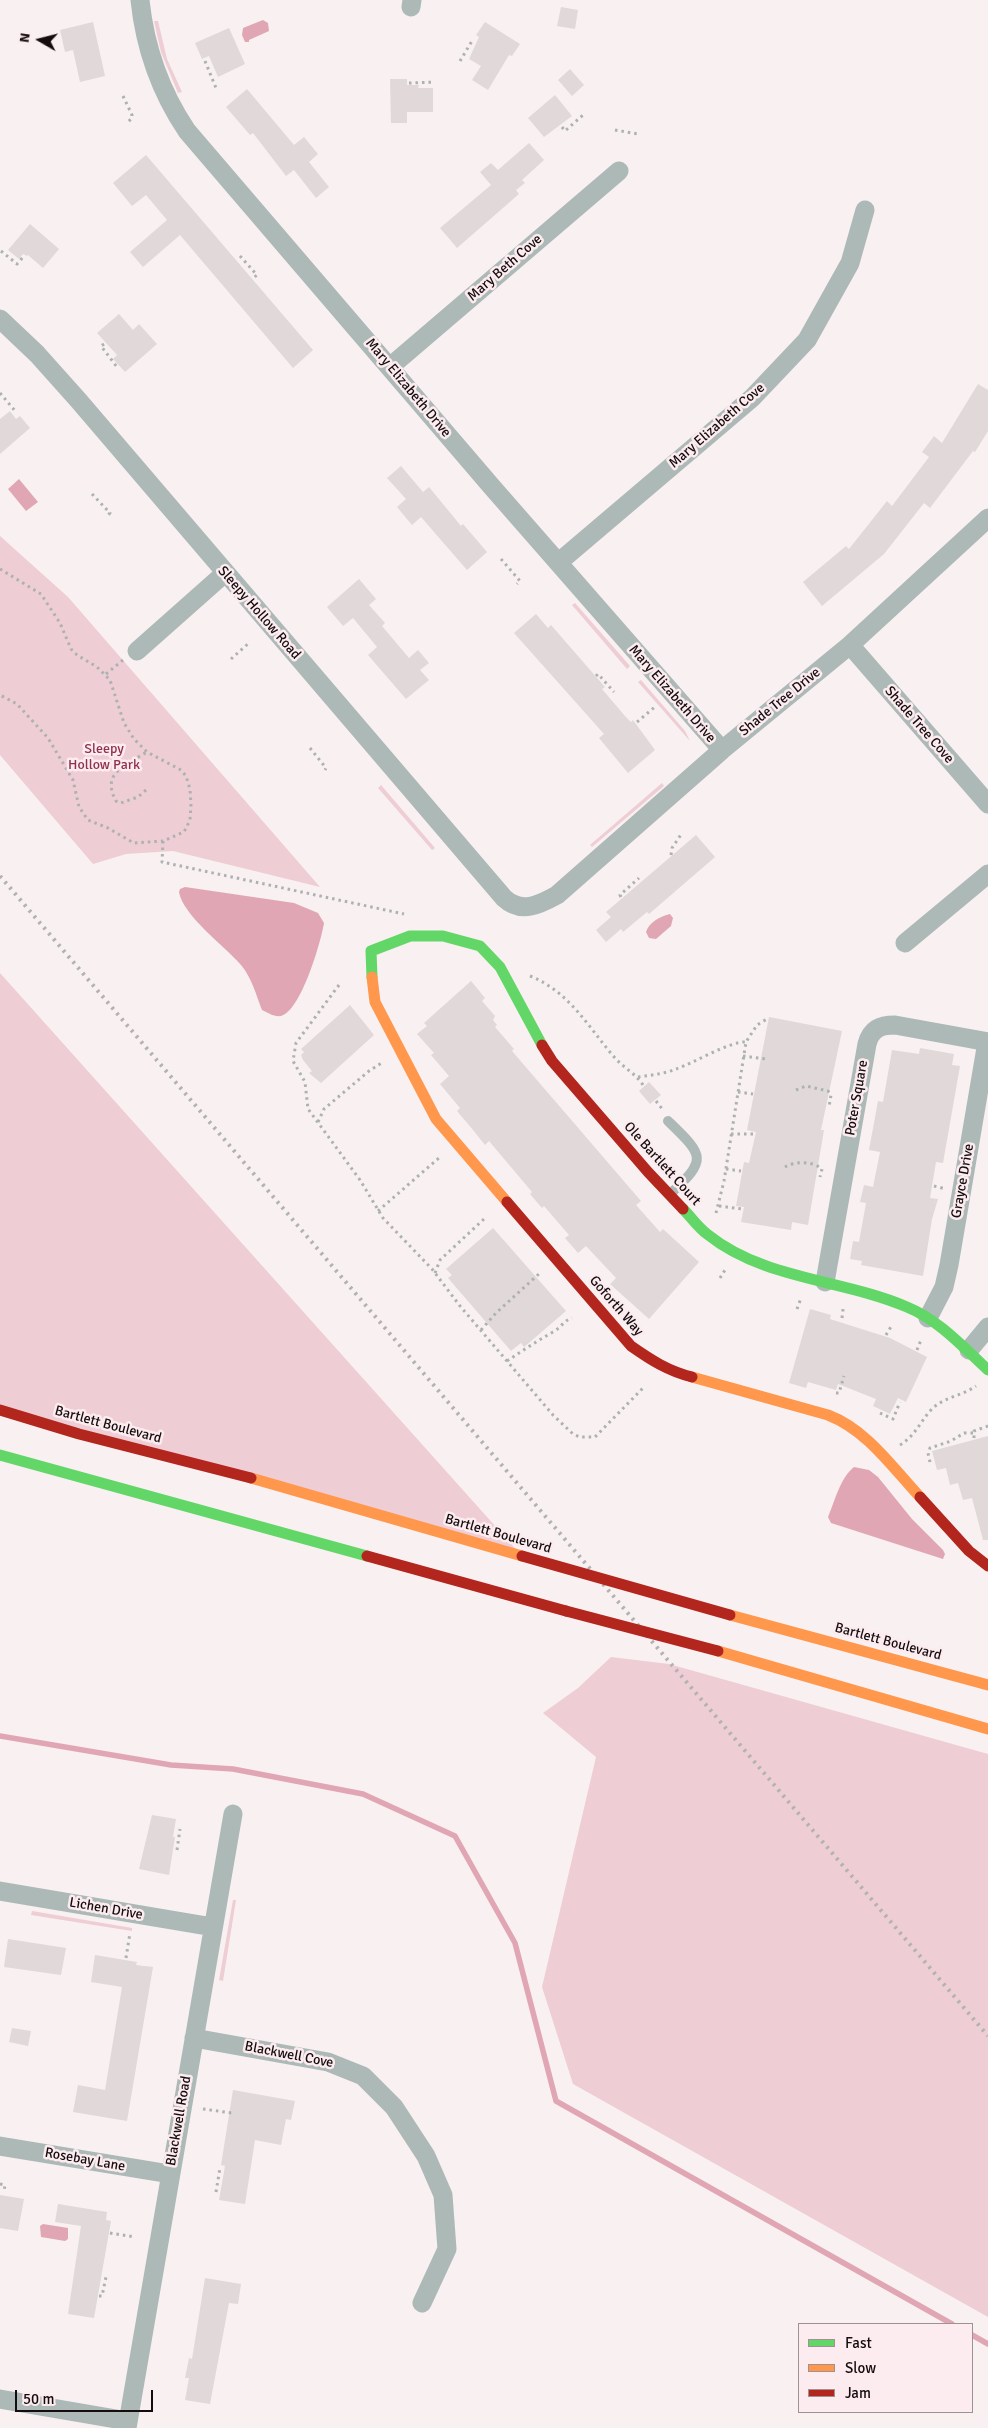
<!DOCTYPE html>
<html>
<head>
<meta charset="utf-8">
<style>
  body { margin:0 }
  #map { position:relative; width:988px; height:2428px; overflow:hidden; background:#f8f0f1; font-family:Signika,sans-serif }
  canvas { display:block }
  .legend { position:absolute; left:798px; top:2323px; width:175px; height:90px; box-sizing:border-box; background:#fcecef; border:1px solid #9f9295; margin:0; padding:6px 9px; list-style:none; font-size:15px; color:#140c0d }
  .legend li { display:flex; align-items:center; gap:10px; height:25px }
  .legend b { width:25px; border:1px solid #9f9295 }
  .north { position:absolute; left:15px; top:15px; width:50px; height:50px; -webkit-text-stroke:4px #fcecef; paint-order:stroke; rotate:278deg; font-size:14px; font-weight:700; line-height:20px; text-align:center; color:#140c0d }
  .north::after { content:''; display:block; margin:auto; width:18px; height:22px; background:#140c0d; clip-path:polygon(50% 0,100% 100%,50% 72%,0 100%) }
  .scale { position:absolute; left:15px; top:2390px; width:138px; height:22px; box-sizing:border-box; border:2px solid #140c0d; border-top:0; padding-left:6px; font-size:15px; line-height:18px; white-space:nowrap; color:#140c0d; -webkit-text-stroke:4px #fcecef; paint-order:stroke }
</style>
</head>
<body>
<div id="map">
<canvas width="988" height="2428"></canvas>
<ul class="legend">
<li><b style="height:6px;background:#63d668"></b>Fast</li>
<li><b style="height:6px;background:#ff974d"></b>Slow</li>
<li><b style="height:6px;background:#b3261e"></b>Jam</li>
</ul>
<div class="north">N</div>
<div class="scale">50 m</div>
</div>
<script>
const c = document.querySelector('canvas').getContext('2d');
c.lineJoin = 'round';
function fillPath(path, color) { c.fillStyle = color; c.fill(path, 'evenodd'); }
function strokePath(path, color, width, dash) { c.strokeStyle = color; c.lineWidth = width; c.lineCap = dash ? 'butt' : 'round'; c.setLineDash(dash || []); c.stroke(path); }
function drawText(font, color, halo, rows, align = 'center') {
  c.font = font + ' Signika,sans-serif'; c.lineWidth = 5; c.setLineDash([]); c.textBaseline = 'middle'; c.strokeStyle = halo; c.fillStyle = color; for (const [text, x, y, turn = 0] of rows) {
    c.save(); c.translate(x, y); c.rotate((+turn || 0) * Math.PI / 180); c.textAlign = isNaN(turn) ? turn : align; if (halo) c.strokeText(text, 0, 0); c.fillText(text, 0, 0); c.restore();
  }
}
const green = new Path2D(`
  M154 21H158L167 59 182 92 178 93 161 52Z
  M0 536 68 597 320 887 173 851 126 854 93 864 0 755Z
  M575 603 630 666 627 669 572 605Z
  M641 680 685 731 690 741 638 682Z
  M662 783 664 786 592 847 590 845Z
  M381 785 435 848 432 850 378 788Z
  M0 973 522 1556 0 1410Z
  M611 1657 669 1664 988 1754V2317L573 2084 542 1987 596 1757 543 1713 578 1688Z
  M233 1900H236L223 1981 219 1980Z
  M32 1911 132 1928V1931L31 1915Z`);
const water = new Path2D(`
  M263 20 268 23 269 31 249 40V42H245L242 35 243 28Z
  M19 479 38 502 26 511 8 489Z
  M185 887 294 903 318 913 324 923C321 942 301 1011 281 1016 274 1017 268 1013 262 1010 256 995 252 978 241 965 225 946 183 916 179 892L180 889Z
  M670 914 673 918 671 926 656 939 649 938 646 932C649 922 661 916 670 914Z
  M854 1467 869 1470 878 1477 912 1519 943 1550 945 1554 943 1559 831 1523 828 1517C835 1501 840 1478 854 1467Z
  M43 2224 68 2228V2239L65 2241 41 2237 40 2226Z`);
const stream = new Path2D(`
  M0 1736 171 1765 233 1769 363 1794 455 1836 515 1943 556 2101 952 2324
  M972 2335 988 2344`);
const building = new Path2D(`
  M561 7 578 10 575 29 557 26Z
  M93 22 105 76 80 82 73 50 65 52 60 30Z
  M485 22 520 44 512 56 509 55 488 90 472 80 481 66 469 59 479 37 476 35Z
  M229 28 245 64 218 77 209 56 202 59 195 43Z
  M570 69 584 85 572 96 558 80Z
  M390 79H407V85H419L418 88H433V112H407V123H391Z
  M247 89 294 145 304 137 318 154 309 162 329 187 316 198 294 170 286 176 253 133 250 135 226 107Z
  M555 95 572 116 544 137 528 118Z
  M529 143 544 160 522 180 525 183 516 190 519 194 457 248 440 228 491 185 480 172 491 163 498 170Z
  M146 155 313 350 293 368 180 235 143 267 130 252 167 220 146 195 132 206 113 183Z
  M30 224 59 249 43 268 28 255 27 256 23 254 19 259 8 250Z
  M119 314 133 330 139 324 157 344 125 372 113 359 117 355 97 333Z
  M978 384 988 390V431L975 452 973 451 930 508 924 503 884 554 822 606 803 582 846 546 849 549 887 501 892 506 929 457 922 452 934 436 942 443Z
  M10 411 16 419 20 416 30 428 0 454V419Z
  M401 466 423 492 429 487 461 526 463 524 487 552 467 570 421 517 412 525 397 507 406 499 387 478Z
  M359 579 376 599 369 605 385 623 382 626 409 658 418 650 429 663 420 670 429 680 406 699 368 655 377 647 353 618 343 626 327 607Z
  M536 614 548 628 551 625 605 687 602 689 625 716 631 722 633 720 655 750 628 773 599 738 604 734 514 633Z
  M696 835 715 857 649 914 647 912 623 932 621 929 606 942 596 930 611 917 606 912Z
  M471 981 485 998 482 1001 495 1016 493 1020 497 1025 495 1027 514 1049 512 1051 641 1201 636 1205 660 1232 663 1229 699 1262 649 1319 610 1284 616 1278 586 1246 578 1253 565 1238 569 1235 544 1206 542 1208 530 1194 532 1192 489 1141 485 1145 473 1130 457 1111 460 1108 440 1084 449 1076 431 1055 434 1053 417 1034 427 1026 424 1023Z
  M350 1005 374 1035 321 1083 309 1073 312 1071 303 1060 301 1055 304 1052 301 1049Z
  M769 1017 842 1031 821 1130H824L808 1225 792 1222 791 1230 741 1222 744 1207 736 1206 744 1162 749 1163 756 1132 747 1130Z
  M920 1048 954 1054 952 1065 960 1066 943 1163 936 1162 930 1198 938 1199 932 1219 923 1276 861 1265 862 1261 850 1259 853 1241 859 1242 866 1203 860 1202 864 1185 873 1187 880 1152 869 1150 878 1101 883 1102 892 1050 919 1054Z
  M649 1082 661 1095 650 1104 639 1091Z
  M493 1228 566 1311 524 1347 521 1343 511 1351 448 1278 452 1275 446 1269Z
  M810 1309 831 1315 830 1319 890 1338 927 1357 906 1402 898 1398 890 1414 873 1406 876 1399 838 1384 836 1390 808 1382 806 1388 789 1383Z
  M988 1436V1540H983L972 1498 963 1500 958 1483 950 1485 946 1468 937 1470 932 1451Z
  M152 1815 176 1819 173 1837H175L169 1875 139 1869Z
  M8 1939 66 1948 61 1975 4 1967Z
  M95 1955 137 1962 136 1965 153 1967 127 2121 73 2112 78 2085 105 2090 122 1987 91 1982Z
  M12 2028 31 2031 28 2046 9 2042Z
  M233 2090 295 2101 291 2120 286 2119 281 2145 255 2140 245 2204 219 2200 225 2166 221 2165Z
  M0 2195 24 2199 18 2231 0 2228Z
  M58 2204 107 2212 106 2220 111 2221 94 2318 68 2314 81 2226 55 2222Z
  M205 2278 241 2284 238 2304 229 2303 210 2404 185 2400 189 2378H185L189 2358 192 2359Z`);
const path = new Path2D(`
  M205 61 216 88
  M460 61 472 41 474 42
  M409 83 435 82
  M123 96 132 115V118L128 122
  M562 127 565 131 583 115
  M615 130 638 134
  M1 251 17 264 24 256
  M240 256 257 275 252 279
  M104 344 101 346 117 367
  M0 393 16 412
  M92 494 110 513 107 516
  M501 559 520 581 517 584
  M0 569 41 594 60 623 71 649 77 655 97 667 110 680 124 723 134 739 147 752 181 770 186 776 190 789 191 805 190 820 184 832 163 841 134 843 108 828 88 820 79 807 73 780 48 738 17 704 0 695
  M231 659 250 642
  M106 674 123 660
  M596 676 598 674 614 692
  M637 722 656 706
  M310 748 326 768 325 770
  M146 790 138 797 121 803 116 801C100 772 128 764 147 752
  M163 841 162 862 404 914
  M671 855 672 848 682 833
  M621 897 620 895 639 878
  M530 976C570 992 588 1027 615 1058 624 1068 636 1074 643 1085
  M339 985 296 1043 293 1061 305 1082 308 1109 360 1180 383 1218 432 1269 460 1306 553 1415 573 1434 580 1437H595L644 1387
  M743 1056 766 1059
  M638 1077C651 1075 664 1074 676 1069 694 1063 730 1041 746 1042
  M796 1090 806 1086 828 1091 831 1095 829 1107
  M738 1092 753 1094
  M656 1101 663 1110
  M318 1122 324 1109 369 1071 383 1062
  M731 1134H754
  M785 1167C795 1161 813 1161 822 1169L820 1177
  M726 1169 741 1171
  M934 1186 946 1189
  M719 1206 742 1209
  M378 1211 440 1157
  M716 1213 724 1181 746 1042 757 1025 767 1019
  M435 1273 440 1260 484 1219
  M720 1278 725 1270
  M797 1309 801 1298
  M842 1318 843 1309
  M481 1330 496 1313 541 1272
  M886 1335 892 1325
  M917 1350 921 1340
  M507 1361C522 1351 537 1341 553 1332 561 1328 563 1321 572 1318
  M836 1393H839L844 1376
  M880 1413 893 1419 900 1402
  M974 1438V1431L988 1426
  M900 1445C915 1436 920 1422 931 1410 943 1397 962 1396 976 1386
  M930 1462 928 1453 930 1448 951 1441 964 1433H973
  M177 1850 180 1829
  M126 1958 130 1933
  M203 2109 232 2113
  M0 2184 5 2185 4 2191
  M216 2192 220 2168
  M110 2233 135 2237
  M99 2296H102L106 2277`);
const lane = new Path2D(`
  M668 1121C703 1155 709 1159 670 1194`);
const street = new Path2D(`
  M140 0C145 48 160 91 187 131L492 487 722 750
  M411 7 412 0
  M0 319 37 354 79 401 504 898C521 914 539 905 557 895L722 750 850 645 988 518
  M391 366 619 171
  M559 562 752 398 807 340 850 263 865 210
  M850 645 988 804
  M137 651 225 573
  M905 943 988 874
  M825 1282 867 1044C871 1029 880 1025 895 1025L988 1042
  M928 1318 944 1287 949 1265 987 1042
  M969 1350 988 1327
  M0 1891 213 1927
  M194 2038 328 2062 363 2076 394 2107 426 2156 443 2195 447 2249 422 2303
  M0 2146 170 2174
  M0 2399 128 2421
  M127 2428 233 1814`);
const fast = new Path2D(`
  M372 977 371 951 410 936H443L480 946 500 967 542 1045
  M683 1209C691 1217 698 1227 707 1234 764 1280 842 1279 907 1307 939 1320 963 1347 988 1370
  M0 1455 367 1556`);
const slow = new Path2D(`
  M372 977 375 1002 436 1119 507 1202
  M692 1377 828 1415C867 1430 892 1467 920 1497
  M251 1478 522 1556
  M730 1615 988 1685
  M718 1651 988 1729`);
const jam = new Path2D(`
  M542 1045 552 1061 648 1172 683 1209
  M507 1202 631 1346C651 1360 668 1371 692 1377
  M0 1410 79 1434 251 1478
  M920 1497 969 1551 988 1566
  M367 1556 566 1611`);
const rail = new Path2D(`
  M0 876 988 2036`);
const jamBridge = new Path2D(`
  M522 1556 730 1615
  M566 1611 718 1651`);
const streetNames = [
  ["Mary Beth Cove",505,268,-41],
  ["Mary Elizabeth Drive",408,388,50],
  ["Mary Elizabeth Cove",717,426,-41],
  ["Sleepy Hollow Road",259,613,49],
  ["Mary Elizabeth Drive",672,694,49],
  ["Shade Tree Drive",780,702,-39],
  ["Shade Tree Cove",919,725,49],
  ["Poter Square",857,1098,-80],
  ["Ole Bartlett Court",662,1164,48],
  ["Grayce Drive",963,1181,-80],
  ["Goforth Way",616,1306,49],
  ["Bartlett Boulevard",108,1425,15],
  ["Bartlett Boulevard",498,1534,16],
  ["Bartlett Boulevard",888,1642,15],
  ["Lichen Drive",106,1909,10],
  ["Blackwell Cove",289,2055,11],
  ["Blackwell Road",179,2121,-80],
  ["Rosebay Lane",85,2160,10]
];
const parkNames = [
  ["Sleepy",104,749],
  ["Hollow Park",104,765]
];
fillPath(green, '#efcdd4');
fillPath(water, '#e1a6b4');
strokePath(stream, '#e1a6b4', 5.5);
fillPath(building, '#e0d8d9');
strokePath(path, '#acb2b1', 3, [2.5, 4]);
strokePath(lane, '#adb9b7', 10);
strokePath(street, '#adb9b7', 19);
strokePath(fast, '#63d668', 11);
strokePath(slow, '#ff974d', 11);
strokePath(jam, '#b3261e', 11);
strokePath(rail, '#b0b3b1', 4, [2.5, 5]);
strokePath(jamBridge, '#b3261e', 11);
drawText('14px', '#140c0d', '#fcecef', streetNames);
drawText('14px', '#8f304e', '#fcecef', parkNames);
</script>
</body>
</html>
